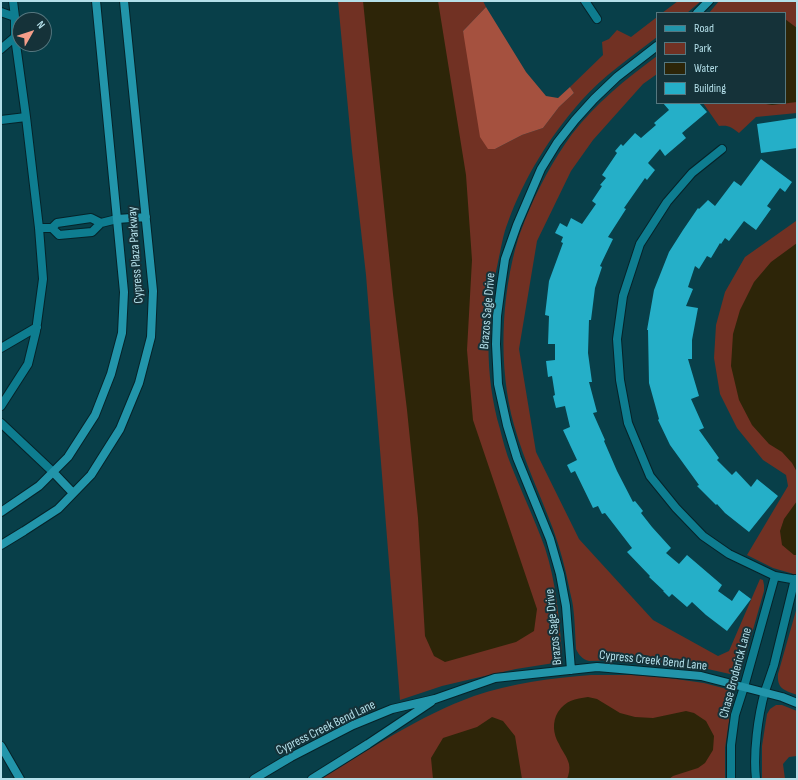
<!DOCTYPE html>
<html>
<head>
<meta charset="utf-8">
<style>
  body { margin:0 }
  #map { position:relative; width:798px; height:780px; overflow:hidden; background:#083f49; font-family:"Sofia Sans Condensed",sans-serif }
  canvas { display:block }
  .frame { position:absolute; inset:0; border:2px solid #b4dfe9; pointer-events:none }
  .legend { position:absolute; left:656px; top:12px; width:130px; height:92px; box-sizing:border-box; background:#153239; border:1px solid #55777f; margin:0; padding:5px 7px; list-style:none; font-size:12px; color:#b4dfe9 }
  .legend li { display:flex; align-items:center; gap:8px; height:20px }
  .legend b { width:20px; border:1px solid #55777f }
  .north { position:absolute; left:12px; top:12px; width:40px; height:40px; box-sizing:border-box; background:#153239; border:1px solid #55777f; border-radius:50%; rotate:51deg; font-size:11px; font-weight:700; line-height:16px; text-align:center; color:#b4dfe9 }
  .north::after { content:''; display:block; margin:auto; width:14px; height:18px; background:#f49e8a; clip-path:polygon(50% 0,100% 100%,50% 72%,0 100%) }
</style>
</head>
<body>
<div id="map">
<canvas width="798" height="780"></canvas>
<div class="frame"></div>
<ul class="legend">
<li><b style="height:5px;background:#2295aa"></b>Road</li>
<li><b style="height:11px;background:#713123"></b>Park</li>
<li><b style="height:11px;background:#2d2508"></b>Water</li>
<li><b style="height:11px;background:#25afc8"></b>Building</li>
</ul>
<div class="north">N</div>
</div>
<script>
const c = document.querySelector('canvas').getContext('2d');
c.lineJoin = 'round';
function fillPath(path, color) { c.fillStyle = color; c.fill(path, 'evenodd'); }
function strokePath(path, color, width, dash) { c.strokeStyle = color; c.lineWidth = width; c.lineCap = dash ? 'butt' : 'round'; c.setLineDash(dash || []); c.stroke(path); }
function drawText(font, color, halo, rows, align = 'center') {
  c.font = font + ' "Sofia Sans Condensed",sans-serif'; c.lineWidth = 4; c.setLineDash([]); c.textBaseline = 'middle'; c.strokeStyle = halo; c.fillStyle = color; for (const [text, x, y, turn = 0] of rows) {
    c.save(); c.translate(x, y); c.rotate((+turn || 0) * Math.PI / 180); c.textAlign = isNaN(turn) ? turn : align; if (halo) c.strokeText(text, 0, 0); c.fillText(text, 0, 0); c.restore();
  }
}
const green = new Path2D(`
  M338 1H483L486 7 463 31 495 149 522 135 543 128 559 107 574 93 570 87 603 55 602 42 609 39 617 30 631 37 657 17V37C631 57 603 76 581 101 550 136 524 178 508 222 503 234 501 249 498 262 486 317 484 374 500 429 503 441 506 453 511 465 522 493 535 520 545 548 556 582 559 617 562 653L560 659 554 663 516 669 476 678 442 686 400 700 366 275 352 151Z
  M678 1H701L687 13H662Z
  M719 1H797V113L756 117 739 133C731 127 729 125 719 126L703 103H785V13H709Z
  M657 56V74L643 84 593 140 571 171 537 241 519 349 536 452 579 539 653 620 718 656 729 651 760 579 763 580 764 585V591L742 668 737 673 730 674 703 668 673 664 631 660 589 661C582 659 579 655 576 649 575 635 575 620 573 606 572 599 570 593 569 587 565 567 560 548 553 529 540 494 524 461 514 425 498 367 501 296 518 239 520 232 523 226 525 220 537 190 553 160 572 134 596 103 626 79 657 56Z
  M797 219V575L773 568 747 555 788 486 786 475 763 460 737 428 720 394 714 358 716 325 725 292 745 257 796 221Z
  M797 607V695C784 690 777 689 778 674Z
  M591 675H632L669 678 704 683 727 689 731 692 733 697 729 721 725 748V779H321C370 749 419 716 474 696 512 683 552 678 591 675Z
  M776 705H782L797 711V756L789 757 783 764 785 779H762V746L767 714 770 709Z`);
const forest = new Path2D(`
  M486 7 526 72 546 96 558 98 570 87 574 93 559 107 543 128 522 135 495 149H488L480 137 463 31Z`);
const water = new Path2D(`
  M363 1H438L466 175 472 260 467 350 473 420 537 609 534 631 516 642 445 662 434 656 425 636 418 518 407 410 393 294Z
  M785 19 797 28V102L772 105 760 103H785Z
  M797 243V472L792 463 782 452 769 444 752 425 739 400 731 366 733 334 740 310 754 282 771 262Z
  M797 501V555H794L782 545 780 531 784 519Z
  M588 697 597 699 620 713 635 717 653 718 686 711 694 713 706 721 714 736 713 750 705 763 698 768 673 776 669 779H567C569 774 570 769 569 764 567 756 562 751 559 744 553 734 552 722 558 712 566 700 575 699 588 697Z
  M492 717 503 721 515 736 522 779H433L431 758 443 738 477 727Z`);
const building = new Path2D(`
  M663 103H699L707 112 682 133 686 138 665 156 660 149 648 163 655 170 647 180 645 178 624 208 626 209 608 237 613 239 600 266 602 267 595 288 591 320H589L588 353 592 382H589L597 412 593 413 605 440 604 441 617 471 633 502 635 501 643 511 641 513 652 527 671 548 666 553 679 564 687 555 722 585 718 591 732 601 739 590 751 599 727 631 706 615 692 602 687 607 672 594 669 597 663 591H664L649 577 650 576 627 552 632 548 605 513 602 514 598 506 593 508 575 471 571 473 567 465 577 460 563 430 570 427 565 406 556 408 553 396 555 395 552 376 548 377 546 361 555 360V344H548L549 316 545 315 549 281 563 243 561 242 563 237 555 233 560 223 567 227 571 218 582 224 596 204 592 201 602 186 600 185 606 178 602 175 617 153 615 151 621 144 623 146 635 133 641 138 656 125 654 123 669 110Z
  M797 118V148L761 153 757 124Z
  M761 159 792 182 785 192 780 188 767 206 771 209 756 230 744 221 729 241 725 238 721 244 720 243 711 258 707 256 699 269 695 266 688 287 693 289 686 306 698 308 692 340V359H688L699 396 691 399 704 428 699 430 719 458 717 460 732 475 736 471 751 487 757 479 778 496 749 532 725 513 717 504 716 505 697 486 699 485 670 445 658 420 659 419 649 383 648 330H647L654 290 669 252 683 230 698 208 699 209 708 200 715 206 734 181 741 186Z`);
const street = new Path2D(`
  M13 1 15 17
  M585 1 597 19
  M1 12 15 17V37L26 117
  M1 49 15 37
  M1 120 26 117 39 228H52L57 223 91 218 101 223
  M722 149 692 173 667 202 640 244 623 296 617 339 620 380 628 423 650 476 676 508 703 536 729 554 775 576 797 580
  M52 228 59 235 92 232 101 223 117 219
  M1 348 37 327
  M1 406 28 364 36 331 43 279 39 228
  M1 423 53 472
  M731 779V745L735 715 744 687 775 576
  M756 779C753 753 758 716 765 691 768 683 771 674 774 665 781 637 788 608 795 579`);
const secondary = new Path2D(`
  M697 13 709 1
  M117 219 146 217
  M53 472 73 493
  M1 512 39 486 68 457 95 415 111 374 122 333 124 292 96 1
  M1 545 24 531 58 509 91 475 120 429 139 383 151 337 153 291 124 1
  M571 670 566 606 560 574 550 539 517 458 507 425 498 384 496 344 497 316 501 286 505 259 517 225 541 169 557 143 575 120 594 99 617 77 657 46
  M1 746 20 779
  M254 779 291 757 353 725 392 709 435 699 495 678 597 667 701 676 782 697 797 703
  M312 779 368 744 431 702`);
const streetNames = [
  ["Cypress Plaza Parkway",136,255,-94],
  ["Brazos Sage Drive",488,311,-85],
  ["Brazos Sage Drive",554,627,-96],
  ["Cypress Creek Bend Lane",653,661,6],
  ["Chase Broderick Lane",736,673,-75],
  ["Cypress Creek Bend Lane",326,728,-26]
];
fillPath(green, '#713123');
fillPath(forest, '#a5513f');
fillPath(water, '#2d2508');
fillPath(building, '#25afc8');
strokePath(street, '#052329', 10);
strokePath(secondary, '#052329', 10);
strokePath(street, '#0e7d90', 8);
strokePath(secondary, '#2295aa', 8);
drawText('13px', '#b4dfe9', '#153239', streetNames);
</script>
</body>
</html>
